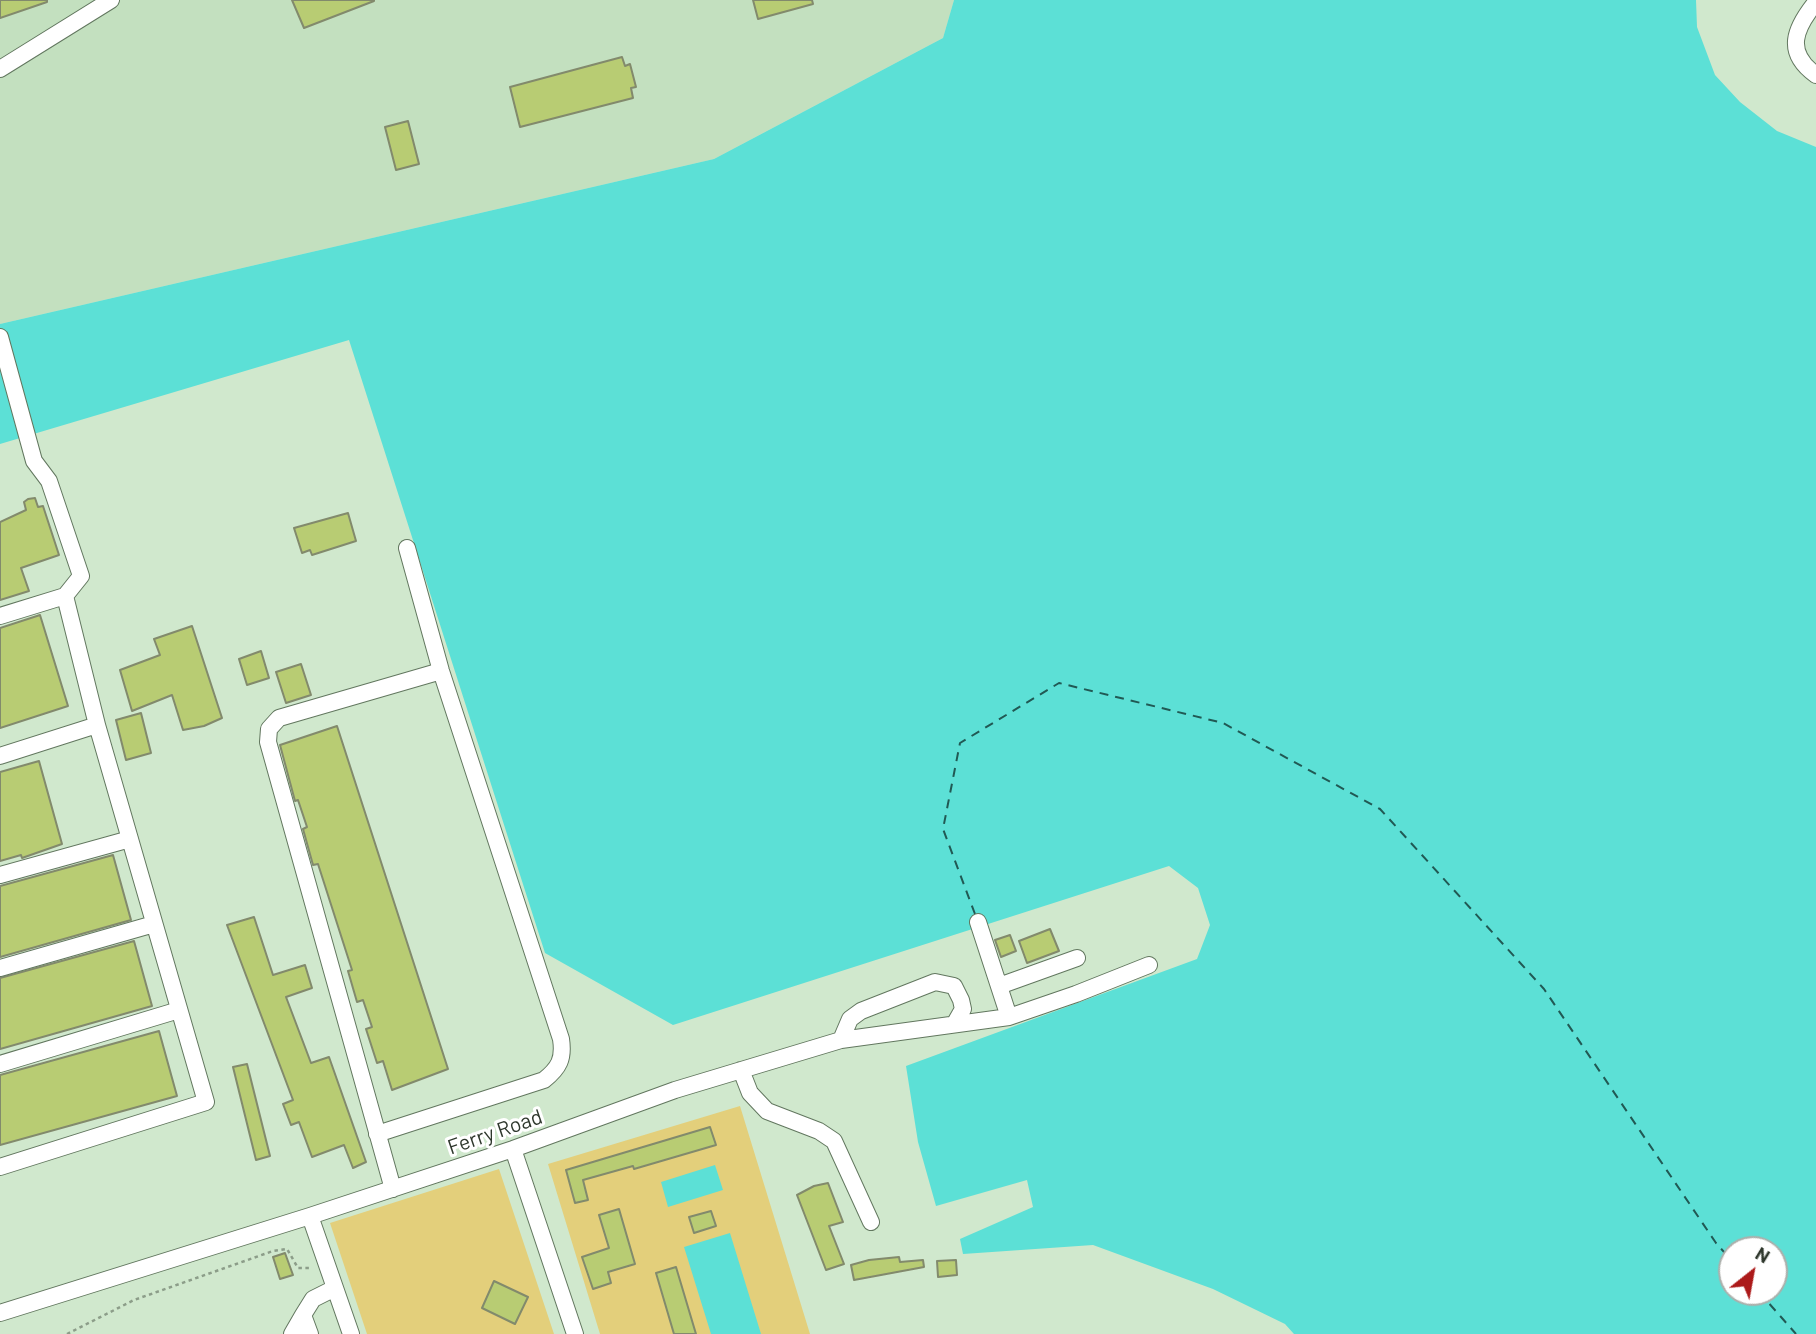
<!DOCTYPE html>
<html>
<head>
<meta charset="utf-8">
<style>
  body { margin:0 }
  #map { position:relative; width:1816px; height:1334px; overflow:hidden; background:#d0e8cd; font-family:Barlow,sans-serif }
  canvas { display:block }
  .north { position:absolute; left:1718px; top:1236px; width:70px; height:70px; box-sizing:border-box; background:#fff; border:2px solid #acafab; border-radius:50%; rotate:31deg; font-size:19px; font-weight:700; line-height:28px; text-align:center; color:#2f382d }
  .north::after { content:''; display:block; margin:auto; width:24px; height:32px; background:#ac1a1a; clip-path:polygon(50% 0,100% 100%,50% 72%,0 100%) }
</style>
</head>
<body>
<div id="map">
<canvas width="1816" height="1334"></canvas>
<div class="north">N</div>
</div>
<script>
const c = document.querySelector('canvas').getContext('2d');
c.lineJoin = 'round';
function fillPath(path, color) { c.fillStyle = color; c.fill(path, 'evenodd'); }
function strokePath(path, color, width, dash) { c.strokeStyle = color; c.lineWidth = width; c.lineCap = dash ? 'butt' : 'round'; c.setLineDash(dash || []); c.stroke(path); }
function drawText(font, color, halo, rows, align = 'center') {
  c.font = font + ' Barlow,sans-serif'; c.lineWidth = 6; c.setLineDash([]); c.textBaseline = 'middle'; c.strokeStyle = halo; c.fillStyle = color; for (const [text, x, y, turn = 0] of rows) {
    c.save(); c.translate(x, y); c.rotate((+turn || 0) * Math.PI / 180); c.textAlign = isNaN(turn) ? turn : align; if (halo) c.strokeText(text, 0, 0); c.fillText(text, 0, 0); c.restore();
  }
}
const built = new Path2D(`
  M0 0H954L943 38 714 159 0 324Z`);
const green = new Path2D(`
  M740 1106 810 1334H600L548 1164Z
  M499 1169 554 1334H367L330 1223Z`);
const water = new Path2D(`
  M954 0H1696L1697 27 1715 75 1740 102 1777 131 1816 147V1334H1294L1285 1324 1213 1289 1093 1245 963 1254 960 1239 1033 1207 1027 1180 936 1206 918 1142 906 1066 1197 959 1210 925 1198 888 1169 866 673 1025 545 953 349 340 0 444V324L714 159 943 38ZM1732 1250H1774V1292H1732Z
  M715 1165 723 1190 668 1207 661 1182Z
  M730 1233 761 1334H711L684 1247Z`);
const ferry = new Path2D(`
  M975 914 943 829 960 743 1059 683 1223 723 1380 809 1544 989 1716 1243 1732 1261
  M1759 1292 1796 1334`);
const building = new Path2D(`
  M0 0H47V2L0 18Z
  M292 0H374V1L304 28Z
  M753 0H812L813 4 758 19Z
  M622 57 625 66 630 64 636 87 631 88 633 98 520 127 510 87Z
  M408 121 419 164 396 170 385 127Z
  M35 498 38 507 43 506 59 555 21 568 29 591 0 600V522L26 510 24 502 28 499Z
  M348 513 356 541 312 555 310 550 302 553 294 528Z
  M40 615 68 706 0 728V628Z
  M192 626 222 718 204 726 183 730 172 695 132 711 120 670 160 655 154 639Z
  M261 651 269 678 247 685 239 659Z
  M301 664 311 695 286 703 276 672Z
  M141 713 151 753 126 760 116 720Z
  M337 726 448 1069 392 1090 383 1061 377 1063 366 1029 372 1027 363 1000 357 1002 348 971 352 970 318 864 313 865 303 829 307 827 298 800 295 801 280 745Z
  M39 761 62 844 22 858 21 855 0 861V772Z
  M113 855 131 920 0 957V886Z
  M254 917 273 975 305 965 312 988 286 997 311 1063 329 1057 366 1162 353 1168 344 1145 312 1157 299 1122 291 1125 283 1104 293 1100 227 925Z
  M1050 929 1059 951 1027 963 1019 941Z
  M1010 935 1016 951 1001 957 995 940Z
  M134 941 152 1006 0 1049V978Z
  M159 1031 177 1096 0 1145V1075Z
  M247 1064 270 1156 256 1160 233 1067Z
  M710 1127 716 1145 634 1169 633 1166 583 1180 588 1200 575 1203 566 1170Z
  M828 1183 843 1222 829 1226 844 1264 826 1270 797 1195 814 1186Z
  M619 1209 635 1264 608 1272 611 1283 593 1289 582 1257 609 1248 599 1215Z
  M711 1211 716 1226 694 1233 689 1217Z
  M285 1253 293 1275 280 1279 273 1257Z
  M899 1257 900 1262 923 1260 924 1267 854 1280 851 1265 869 1260Z
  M956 1260 957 1275 938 1277 937 1261Z
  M676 1267 696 1334H674L656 1273Z
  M494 1281 528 1297 515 1324 482 1308Z`);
const path = new Path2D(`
  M67 1334 134 1300 273 1251 287 1249 298 1268H312`);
const minor = new Path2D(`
  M1816 2C1795 28 1784 52 1816 75
  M0 69 111 0
  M0 337 34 461 49 481 81 576 65 596 97 725 0 756
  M0 616 65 596
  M0 875 130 839
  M978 922 1009 1017
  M0 968 154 924
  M999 986 1077 958
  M841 1040 850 1019 861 1011 935 982 954 986 961 1000 963 1009 955 1023
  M0 1064 179 1010
  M741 1070 750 1093 767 1111 819 1131 834 1141 871 1222
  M377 1134 544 1080C559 1068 564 1059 561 1039L441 671 407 548
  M513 1149 575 1334
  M0 1167 206 1102 97 725
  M393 1189 268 742 269 729 279 718 441 671
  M310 1216 351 1334
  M0 1313 310 1216 513 1149 675 1090 841 1040 1009 1017 1076 994 1149 965
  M292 1334 303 1315
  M310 1334 303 1315 313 1299 335 1288`);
const streetNames = [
  ["Ferry Road",495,1132,-19]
];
fillPath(built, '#c3e0bf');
fillPath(green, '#e3cf7b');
fillPath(water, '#5ce0d6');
strokePath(ferry, '#215954', 2, [9, 7]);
fillPath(building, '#b8cc73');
strokePath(building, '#828a6c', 2);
strokePath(minor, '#62775f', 18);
strokePath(path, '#8c9d89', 2.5, [3.5, 3.5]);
strokePath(minor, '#fff', 16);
drawText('21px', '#2f382d', '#fff', streetNames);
</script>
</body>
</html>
